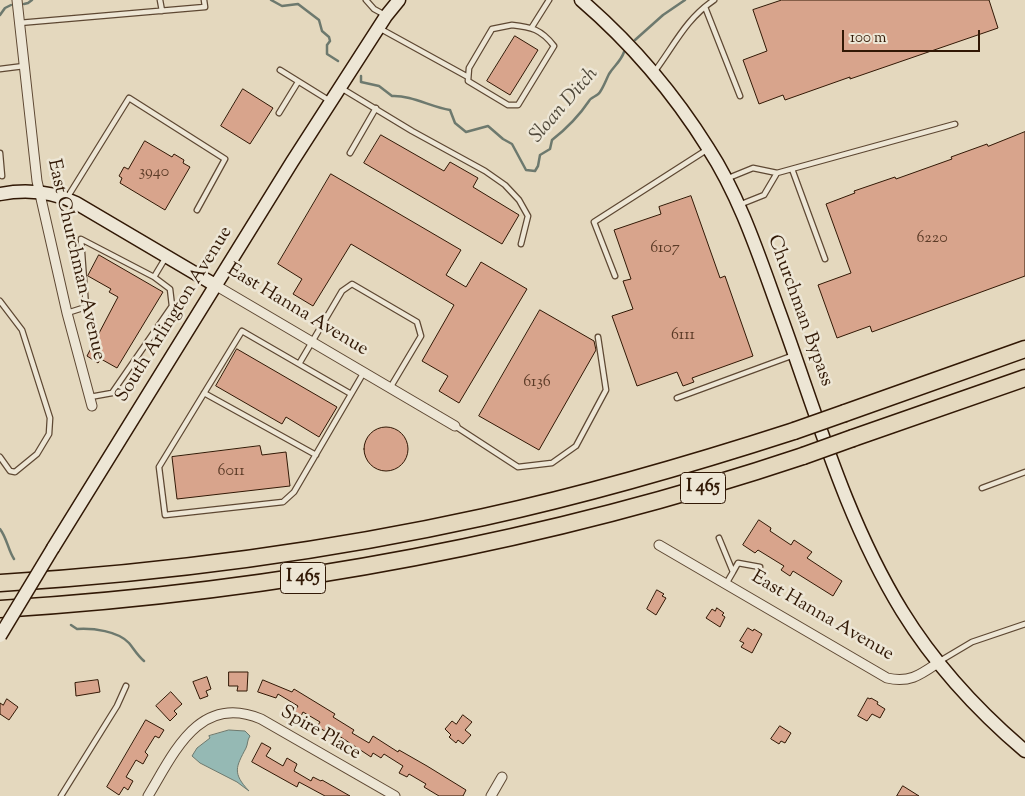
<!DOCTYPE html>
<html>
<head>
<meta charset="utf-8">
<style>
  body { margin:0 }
  #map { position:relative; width:1025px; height:796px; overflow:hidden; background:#e4d8be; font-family:"Sorts Mill Goudy",serif }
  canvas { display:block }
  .scale { position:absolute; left:842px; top:30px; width:138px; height:22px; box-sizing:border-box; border:2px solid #311805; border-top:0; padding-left:6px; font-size:15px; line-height:18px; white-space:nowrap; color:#311805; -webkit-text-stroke:4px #ede6d5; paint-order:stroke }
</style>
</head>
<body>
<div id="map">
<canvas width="1025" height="796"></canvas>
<div class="scale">100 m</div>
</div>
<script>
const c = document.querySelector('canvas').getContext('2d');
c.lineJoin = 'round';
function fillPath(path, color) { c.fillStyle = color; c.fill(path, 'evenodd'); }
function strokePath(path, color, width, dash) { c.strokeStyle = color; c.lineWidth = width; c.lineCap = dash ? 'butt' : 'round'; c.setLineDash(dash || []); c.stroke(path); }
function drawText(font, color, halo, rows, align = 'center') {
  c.font = font + ' "Sorts Mill Goudy",serif'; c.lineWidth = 5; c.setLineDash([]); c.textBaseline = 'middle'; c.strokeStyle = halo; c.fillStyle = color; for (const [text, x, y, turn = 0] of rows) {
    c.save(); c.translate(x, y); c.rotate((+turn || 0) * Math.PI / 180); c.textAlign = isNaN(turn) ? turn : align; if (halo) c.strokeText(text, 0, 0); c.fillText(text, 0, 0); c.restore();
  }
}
const water = new Path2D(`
  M229 730 245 731 250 736C247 740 248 744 246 748 236 767 232 773 249 791L237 782 200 763 192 756 197 748 210 738 209 736Z`);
const stream = new Path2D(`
  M271 0 282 6 298 4 319 20 322 31 329 37 330 41 327 45V54L338 61
  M24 4 28 3 32 0
  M0 15 5 8 11 5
  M635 40 663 15 685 0
  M361 76V82L379 86 392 96C411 95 431 107 450 110L455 123 466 132 488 126 503 139 512 144 526 170 535 171 538 166 540 155 550 149 552 140C566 129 579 116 589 101 591 97 598 96 600 92 604 86 606 80 609 74 614 66 621 61 624 52
  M0 529C7 538 8 550 14 559
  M71 625 77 629C93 628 118 631 129 643 134 649 137 655 144 661`);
const building = new Path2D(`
  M782 0H989L998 28 850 79V77L785 100 783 95 759 104 743 60 767 51 753 10Z
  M515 36 538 50 510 95 487 81Z
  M243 89 273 108 250 144 221 126Z
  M1025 132V276L872 332 870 326 837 338 818 285 851 273 826 204 855 193 854 191 895 177 896 179 952 159 951 157 987 144 988 146Z
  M381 135 444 171 450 162 478 178 473 187 519 215 502 244 364 163Z
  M145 141 172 157 174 154 184 160 183 163 190 167 165 210 120 183 122 178 119 176 124 167 128 169Z
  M331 174 461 250 446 275 466 287 481 262 527 289 459 403 439 391 448 376 422 361 454 305 351 244 313 306 293 294 302 279 278 264Z
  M691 196 720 278 725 276 753 356 692 378 694 382 683 386 677 372 637 386 612 316 633 309 623 281 631 279 614 230 661 214 659 207Z
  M99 255 163 292 117 368 101 359 98 363 87 356 118 297 109 292 111 289 88 276Z
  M540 310 594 341 596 350 539 450 479 416Z
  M237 349 337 407 319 437 286 417 282 424 216 386Z
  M364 449a22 22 0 1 1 44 0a22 22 0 1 1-44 0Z
  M260 446 262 455 286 452 290 486 177 499 172 457Z
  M759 520 771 528 770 531 791 545 794 540 812 552 807 558 842 581 833 596 793 571 790 576 781 570 784 566 758 550 755 553 743 545Z
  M657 590 664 594 662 596 666 598 656 615 647 609Z
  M717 608 724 613 722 615 725 617 720 627 706 618 712 609 715 611Z
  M748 628 753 631 754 629 762 634 752 653 741 647 744 643 740 641Z
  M229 672H248L247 691H237L238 686H229Z
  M207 677 211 689 206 691 208 696 200 699 193 682Z
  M98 680 100 692 76 696 75 683Z
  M263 680 292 692 294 689 335 714 333 717 354 730 352 733 369 743 373 736 398 752 399 750 427 766 466 790 463 796H439L424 787 426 784 409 774 407 777 399 773 403 766 384 754 381 758 373 753 371 757 327 728 325 731 317 727 320 722 303 712 301 716 294 712 298 706 278 694 276 698 258 692Z
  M171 692 182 704 174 711 177 714 170 721 156 706Z
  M868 698 870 699 871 698 878 702 877 704 885 709 880 718 872 714 867 721 858 716Z
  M7 699 18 707 9 720 0 714V703L3 705Z
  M463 715 472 722 465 730 471 735 463 744 458 740 456 743 449 737 451 735 445 729 452 721 456 724Z
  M146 720 164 730 159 738 155 736 145 752 148 755 143 764 136 760 126 777 133 781 128 790 124 787 119 795 107 787Z
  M780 726 791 733 785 743 781 741 779 744 771 739Z
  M262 743 271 748 266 756 283 766 287 758 297 764 294 771 311 781 313 777 321 781 322 780 350 796H325L299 782 297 787 252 762Z
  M903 786 919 796H897Z`);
const lane = new Path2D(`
  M160 0 162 11
  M366 0 374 9 385 15
  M705 7 740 96
  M19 23 205 7 204 0
  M512 25C531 27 541 29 554 46L518 105H508L468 81 469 68 492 29Z
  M532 27 549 0
  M379 28 468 77
  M0 69 24 66
  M280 70 330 101
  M655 71C675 44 686 19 714 0
  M341 88 412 131 485 171 505 185 519 200 528 216 521 244
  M279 113 298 82
  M0 153 2 176
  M350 153 376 108
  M792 169 825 259
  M726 179 753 168 777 173
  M67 198 129 98 225 159 197 210
  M739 205 764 195 777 173 955 124
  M615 276 594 222 708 149
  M0 301 22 330 50 418 49 434 37 454 15 472 10 471 0 457
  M67 313 86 307 81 239 154 277 166 257
  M299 364 351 394
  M364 372 294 492 283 502 165 515 159 467 242 331 299 364 342 291 352 284 417 322 421 336 390 388
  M204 393 316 455
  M90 397 112 393 172 306 170 289 154 277
  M677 398 794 355
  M455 426 518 467 552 463 576 446 606 390 598 337
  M982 488 1025 472
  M719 538 733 572 726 584
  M733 572 738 563 760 567
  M940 661 972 642 1025 624
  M61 796 117 706 126 686`);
const street = new Path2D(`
  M17 0 37 181 67 313 92 406
  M215 285 455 426
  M659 545 887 678C910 683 920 675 939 662
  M148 796C174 753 199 693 261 719L395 796
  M491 796 502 777`);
const secondary = new Path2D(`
  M581 0C631 43 673 92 708 148 740 197 759 256 779 311 816 412 845 518 902 611 934 663 978 711 1025 751
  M0 194C27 189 51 191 76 203L215 285
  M53 548 292 162 386 16 399 0`);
const highway = new Path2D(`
  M845 413 1025 349
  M853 438 1025 378
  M0 583C163 573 325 552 484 517 589 494 692 464 794 431
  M0 609C273 592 543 543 803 456`);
const secondaryBridge = new Path2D(`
  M0 636 53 548`);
const highwayBridge = new Path2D(`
  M794 431 845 413
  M803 456 853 438`);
const numberNames = [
  ["3940",154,173],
  ["6220",932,239],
  ["6107",665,249],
  ["6111",683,336],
  ["6136",537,383],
  ["6011",231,472]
];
const shields = [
  [703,488,45],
  [303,578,45]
];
const shieldNames = [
  ["I 465",703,488],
  ["I 465",303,578]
];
const streetNames = [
  ["East Churchman Avenue",75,260,77],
  ["East Hanna Avenue",297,311,31],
  ["Churchman Bypass",799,311,70],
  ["South Arlington Avenue",175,315,-58],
  ["East Hanna Avenue",822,617,30],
  ["Spire Place",320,734,30]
];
const waterNames = [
  ["Sloan Ditch",565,106,-49]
];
fillPath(water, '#95b9b4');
strokePath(water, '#6d796e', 1);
strokePath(stream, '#6d796e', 2.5);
fillPath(building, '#d8a48c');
strokePath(building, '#311805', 1);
strokePath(lane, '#5e4833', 7);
strokePath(street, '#5e4833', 11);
strokePath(secondary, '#311805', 15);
strokePath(highway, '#311805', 19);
strokePath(lane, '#ede6d5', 4.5);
strokePath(street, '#ede6d5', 9);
strokePath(secondary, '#ede6d5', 12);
strokePath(highway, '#e4d8be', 16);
strokePath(secondaryBridge, '#311805', 15, []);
strokePath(highwayBridge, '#311805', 19, []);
strokePath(secondaryBridge, '#ede6d5', 12);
strokePath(highwayBridge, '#e4d8be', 16);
drawText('16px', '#5b3b27', null, numberNames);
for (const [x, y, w] of shields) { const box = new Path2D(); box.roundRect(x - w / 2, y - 15.5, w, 31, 4); c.fillStyle = '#ede6d5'; c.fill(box); strokePath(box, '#311805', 1); }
drawText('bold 18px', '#311805', null, shieldNames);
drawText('19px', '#311805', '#ede6d5', streetNames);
drawText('italic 20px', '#4f483a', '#ede6d5', waterNames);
</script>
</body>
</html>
